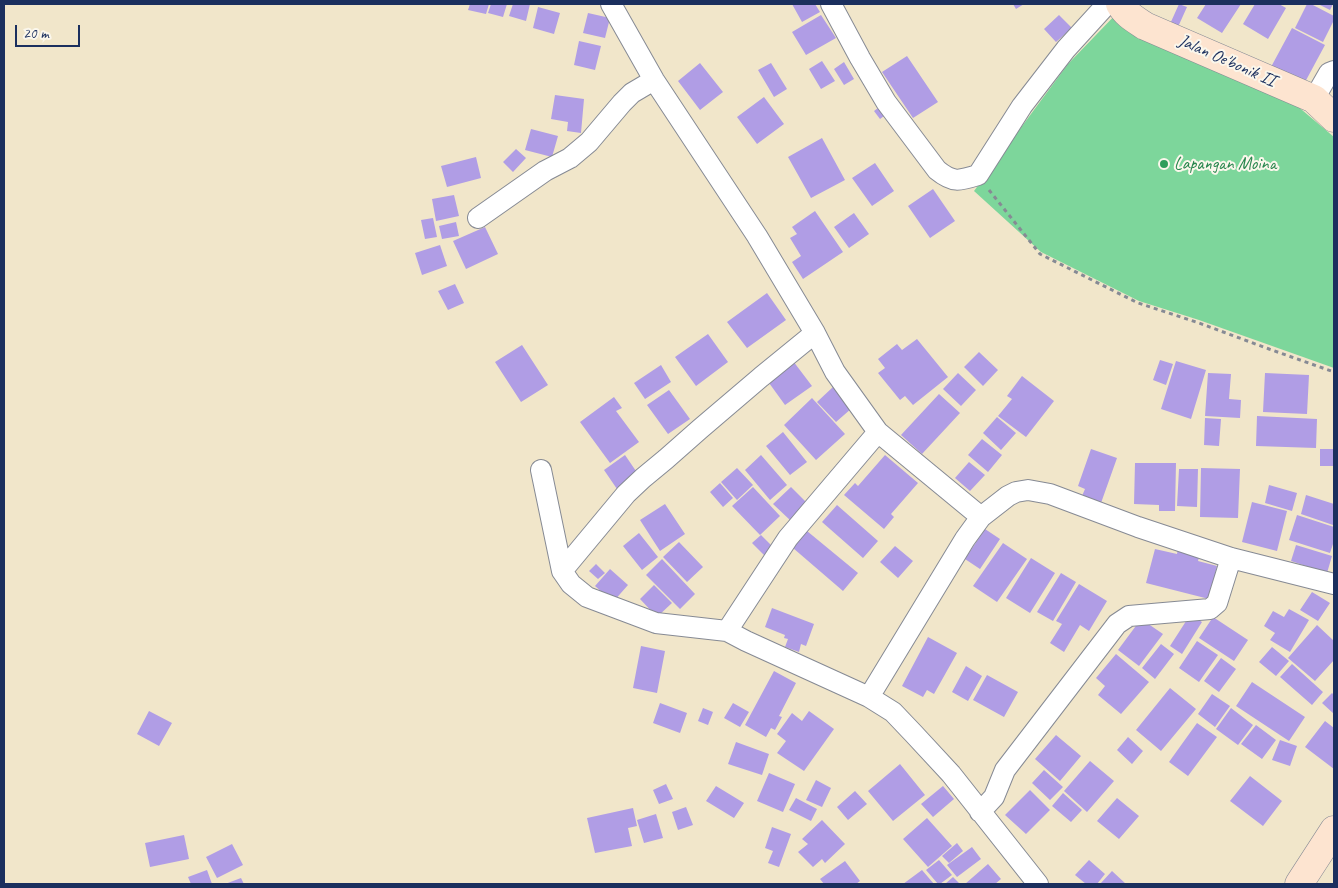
<!DOCTYPE html>
<html>
<head>
<meta charset="utf-8">
<style>
  body { margin:0 }
  #map { position:relative; width:1338px; height:888px; overflow:hidden; background:#f1e6ca; font-family:Caveat,sans-serif }
  canvas { display:block }
  .frame { position:absolute; inset:0; border:5px solid #1b2f5e; pointer-events:none }
  .scale { position:absolute; left:15px; top:25px; width:65px; height:22px; box-sizing:border-box; border:2px solid #1b2f5e; border-top:0; padding-left:6px; font-size:15px; line-height:18px; white-space:nowrap; color:#1b2f5e; -webkit-text-stroke:4px #fbf7ec; paint-order:stroke }
</style>
</head>
<body>
<div id="map">
<canvas width="1338" height="888"></canvas>
<div class="frame"></div>
<div class="scale">20 m</div>
</div>
<script>
const c = document.querySelector('canvas').getContext('2d');
c.lineJoin = 'round';
function fillPath(path, color) { c.fillStyle = color; c.fill(path, 'evenodd'); }
function strokePath(path, color, width, dash) { c.strokeStyle = color; c.lineWidth = width; c.lineCap = dash ? 'butt' : 'round'; c.setLineDash(dash || []); c.stroke(path); }
function drawText(font, color, halo, rows, align = 'center') {
  c.font = font + ' Caveat,sans-serif'; c.lineWidth = 4; c.setLineDash([]); c.textBaseline = 'middle'; c.strokeStyle = halo; c.fillStyle = color; for (const [text, x, y, turn = 0] of rows) {
    c.save(); c.translate(x, y); c.rotate((+turn || 0) * Math.PI / 180); c.textAlign = isNaN(turn) ? turn : align; if (halo) c.strokeText(text, 0, 0); c.fillText(text, 0, 0); c.restore();
  }
}
const green = new Path2D(`
  M1121 9 1131 33 1276 88 1334 137V368L1199 320 1139 301 1041 252 974 191 1068 64Z`);
const building = new Path2D(`
  M470 4H489L486 14 468 10Z
  M491 4H507L503 17 488 13Z
  M513 4H530L526 21 509 16Z
  M792 4H815L820 12 802 22Z
  M1013 4H1024L1016 9Z
  M1179 4 1187 7 1178 27 1170 24Z
  M1206 4H1241L1222 33 1197 18Z
  M1255 4H1279L1286 8 1268 39 1243 24Z
  M1307 4H1311L1334 16V20L1323 42 1295 28Z
  M1318 4H1333L1330 10Z
  M538 7 560 13 554 34 533 28Z
  M588 13 610 18 605 38 583 33Z
  M821 15 836 38 806 55 792 32Z
  M1059 15 1072 28 1056 42 1044 29Z
  M1292 28 1325 45 1304 84 1271 67Z
  M579 41 601 46 595 70 574 65Z
  M907 56 938 102 913 118 882 72Z
  M822 61 835 81 821 89 809 69Z
  M844 62 854 79 844 85 834 69Z
  M700 63 723 92 700 110 678 81Z
  M771 63 787 89 774 97 758 70Z
  M555 95 584 99 581 133 567 131 568 122 551 119Z
  M764 97 784 124 757 144 737 117Z
  M882 105 888 113 880 119 874 111Z
  M531 129 558 136 552 157 525 150Z
  M822 138 845 180 811 198 788 157Z
  M516 149 526 158 513 172 503 162Z
  M476 157 481 178 447 187 441 166Z
  M875 163 894 191 872 206 852 178Z
  M933 189 955 221 930 238 908 206Z
  M454 195 459 216 436 221 432 199Z
  M815 211 843 252 803 279 792 262 801 256 790 238 797 234 792 227Z
  M854 213 869 234 849 248 834 227Z
  M433 218 437 237 425 239 421 220Z
  M456 222 459 236 442 239 439 226Z
  M485 227 498 254 466 269 453 241Z
  M440 245 447 266 422 275 415 253Z
  M455 284 464 303 448 310 438 291Z
  M767 293 786 320 747 348 727 322Z
  M708 334 728 362 696 386 675 357Z
  M917 339 948 377 913 405 905 396 900 400 878 373 885 368 878 359 897 344 902 350Z
  M522 345 548 385 521 402 495 362Z
  M979 352 998 370 983 386 964 367Z
  M790 357 812 386 785 405 764 376Z
  M1160 360 1173 364 1166 385 1153 380Z
  M1176 361 1206 370 1191 419 1161 409Z
  M661 365 671 382 645 399 634 383Z
  M958 373 976 390 961 406 943 389Z
  M1208 373 1231 374 1229 399 1241 400 1240 418 1205 416Z
  M1265 373 1309 375 1307 414 1263 412Z
  M1022 376 1054 401 1026 437 998 416 1012 399 1007 396Z
  M833 387 852 408 836 422 817 402Z
  M669 390 690 419 668 434 647 405Z
  M939 394 960 413 922 454 901 435Z
  M614 397 622 408 616 411 639 442 610 463 580 422Z
  M812 398 845 434 816 460 784 425Z
  M1257 416 1317 419 1316 448 1256 446Z
  M997 417 1016 433 1001 450 983 433Z
  M1205 418 1221 419 1219 446 1204 445Z
  M783 432 807 462 790 475 766 446Z
  M982 439 1002 455 988 472 968 455Z
  M1091 449 1117 458 1101 503 1082 496 1085 489 1078 486Z
  M1320 449H1334V466H1320Z
  M625 455 638 474 617 489 604 470Z
  M761 455 787 485 770 500 745 470Z
  M885 455 918 483 891 514 894 517 884 529 844 495 855 483 858 486Z
  M969 462 985 475 970 491 955 478Z
  M1135 463H1176L1175 511H1159V505L1134 504Z
  M737 468 753 485 737 500 721 482Z
  M1201 468 1240 469 1238 518 1200 517Z
  M1179 469H1198L1197 507 1177 506Z
  M720 483 733 498 723 507 710 492Z
  M1269 485 1297 493 1292 511 1265 503Z
  M753 487 780 516 760 535 732 506Z
  M791 487 808 504 791 521 773 504Z
  M1306 495 1334 504 1333 525 1301 514Z
  M1252 502 1287 511 1277 551 1242 542Z
  M665 504 685 534 660 551 640 520Z
  M837 505 878 541 863 558 822 522Z
  M1297 515 1334 527V541L1330 553 1289 540Z
  M985 529 1000 539 980 569 965 559Z
  M807 531 858 573 843 591 793 548Z
  M639 533 658 557 642 570 623 546Z
  M761 535 774 548 765 556 752 543Z
  M679 542 703 567 687 582 663 557Z
  M1003 543 1027 559 997 602 973 586Z
  M1296 545 1332 556 1327 573 1291 561Z
  M895 546 913 561 898 578 880 562Z
  M1178 548 1200 554 1198 561 1217 566 1209 599 1146 583 1155 549 1177 554Z
  M1031 558 1055 573 1030 613 1006 598Z
  M662 559 695 594 680 609 646 575Z
  M596 564 605 573 598 579 589 571Z
  M610 569 628 585 613 602 595 586Z
  M1061 573 1076 582 1053 621 1037 612Z
  M1079 584 1107 601 1089 631 1080 625 1064 652 1050 643 1062 624 1056 621Z
  M654 585 672 603 657 617 640 599Z
  M1312 592 1330 603 1318 621 1300 610Z
  M772 608 814 624 806 646 801 644 799 652 785 647 788 639 784 638 785 635 765 627Z
  M1289 609 1309 620 1290 652 1270 640 1275 633 1264 626 1273 611 1284 617Z
  M1190 615 1202 622 1182 654 1170 646Z
  M1213 617 1248 640 1234 661 1199 638Z
  M1141 619 1163 634 1139 666 1118 650Z
  M1317 625 1334 641V660L1315 681 1288 658Z
  M928 637 957 653 934 694 927 690 923 697 902 686Z
  M1197 641 1218 655 1199 682 1179 668Z
  M1161 644 1174 654 1155 679 1142 668Z
  M641 646 665 651 657 693 633 688Z
  M1272 647 1289 661 1276 676 1259 662Z
  M1116 654 1149 682 1121 714 1098 695 1105 686 1096 678Z
  M1221 658 1236 669 1219 692 1204 681Z
  M1292 664 1323 692 1312 705 1280 677Z
  M966 666 982 676 968 701 952 692Z
  M774 671 796 683 779 716 782 717 775 730 771 728 766 737 745 725Z
  M987 675 1018 692 1004 717 973 700Z
  M1252 682 1305 717 1289 741 1236 706Z
  M1170 688 1196 709 1161 751 1136 730Z
  M1332 693 1334 695V714L1322 703Z
  M1212 694 1230 706 1215 727 1198 714Z
  M660 703 687 713 680 733 653 723Z
  M733 703 749 712 740 727 724 718Z
  M703 708 713 712 708 725 698 721Z
  M1231 708 1253 725 1238 745 1216 729Z
  M149 711 172 723 159 746 137 734Z
  M809 711 834 729 804 771 777 753 786 741 777 734 792 713 802 721Z
  M1325 721 1334 728V769L1305 747Z
  M1197 723 1217 737 1188 776 1169 762Z
  M1256 725 1276 740 1262 759 1241 744Z
  M1056 735 1081 756 1060 781 1035 759Z
  M1128 737 1143 751 1132 764 1117 750Z
  M1280 740 1297 746 1290 766 1272 760Z
  M736 742 769 754 762 775 728 764Z
  M1090 761 1114 781 1087 812 1064 791Z
  M900 764 925 795 893 821 868 791Z
  M1044 770 1063 787 1050 800 1032 783Z
  M769 773 795 784 783 812 757 801Z
  M1250 776 1282 801 1263 826 1230 801Z
  M816 780 831 788 822 807 806 800Z
  M666 784 673 799 659 804 653 790Z
  M716 786 744 803 734 818 706 801Z
  M943 786 954 799 933 817 921 804Z
  M1030 790 1050 810 1026 834 1005 815Z
  M855 791 867 804 848 820 837 807Z
  M1063 793 1082 810 1071 822 1052 806Z
  M796 798 817 809 811 821 789 810Z
  M1117 798 1139 816 1119 839 1097 821Z
  M686 807 693 825 678 830 672 812Z
  M633 808 637 826 628 828 632 846 595 853 587 818Z
  M656 814 663 838 644 843 637 820Z
  M927 818 952 846 928 867 903 839Z
  M822 820 845 844 825 863 822 859 813 867 798 852 808 844 802 839Z
  M772 827 791 834 779 867 768 863 773 851 765 848Z
  M184 835 189 859 150 867 145 843Z
  M957 843 963 851 949 863 942 856Z
  M232 844 243 865 217 878 206 857Z
  M972 847 981 859 957 877 947 865Z
  M939 860 952 875 940 884H938L926 870Z
  M1089 860 1105 874 1097 884H1086L1075 875Z
  M845 861 860 881 856 884H824L820 879Z
  M988 864 1001 879 995 884H965Z
  M207 870 212 884H191L188 877Z
  M922 870 934 884H903Z
  M1112 871 1126 884H1100Z
  M953 877 960 884H945Z
  M241 878 244 884H225Z`);
const path = new Path2D(`
  M989 190 1040 254 1138 303 1199 323 1269 349 1334 372`);
const street = new Path2D(`
  M611 4 654 80 757 236 815 333 835 372 878 432 981 517
  M831 4 860 58 886 102 937 170C953 183 959 181 978 175L1022 106 1066 49 1107 4
  M1314 99 1329 73 1334 71
  M478 218 545 171 570 158 589 142 622 103 632 93 654 80
  M541 470 562 571 571 584 587 597 656 623 727 631 746 641 869 697 893 712 913 733 951 774 1038 884
  M562 571 626 494 643 478 666 459 700 429 761 377 815 333
  M727 631 788 538 878 432
  M869 697 965 539 981 517 1008 496 1016 492 1028 490 1050 494 1138 527 1231 558 1334 584
  M980 812 994 797 1005 770 1117 624 1129 616 1210 609 1217 603 1231 558`);
const secondary = new Path2D(`
  M1120 4C1125 14 1136 20 1145 26L1314 99 1334 118
  M1299 884 1334 830`);
const markers = [
  [1164,164,5,"#2e9e5b"]
];
const streetNames = [
  ["Jalan Oe'bonik II",1227,61,24]
];
const leisureNames = [
  ["Lapangan Moina",1174,164]
];
fillPath(green, '#7dd69b');
fillPath(building, '#b09de5');
strokePath(street, '#868a94', 22);
strokePath(secondary, '#868a94', 29);
strokePath(path, '#868a94', 3, [4, 4]);
strokePath(street, '#fff', 20);
strokePath(secondary, '#fde4d0', 28);
for (const [x, y, r, color] of markers) { const dot = new Path2D(); dot.arc(x, y, r, 0, 2 * Math.PI); c.fillStyle = color; c.fill(dot); strokePath(dot, '#fbf7ec', 2); }
drawText('18px', '#1b2f5e', '#fbf7ec', streetNames);
drawText('18px', '#27864d', '#fbf7ec', leisureNames, 'left');
</script>
</body>
</html>
